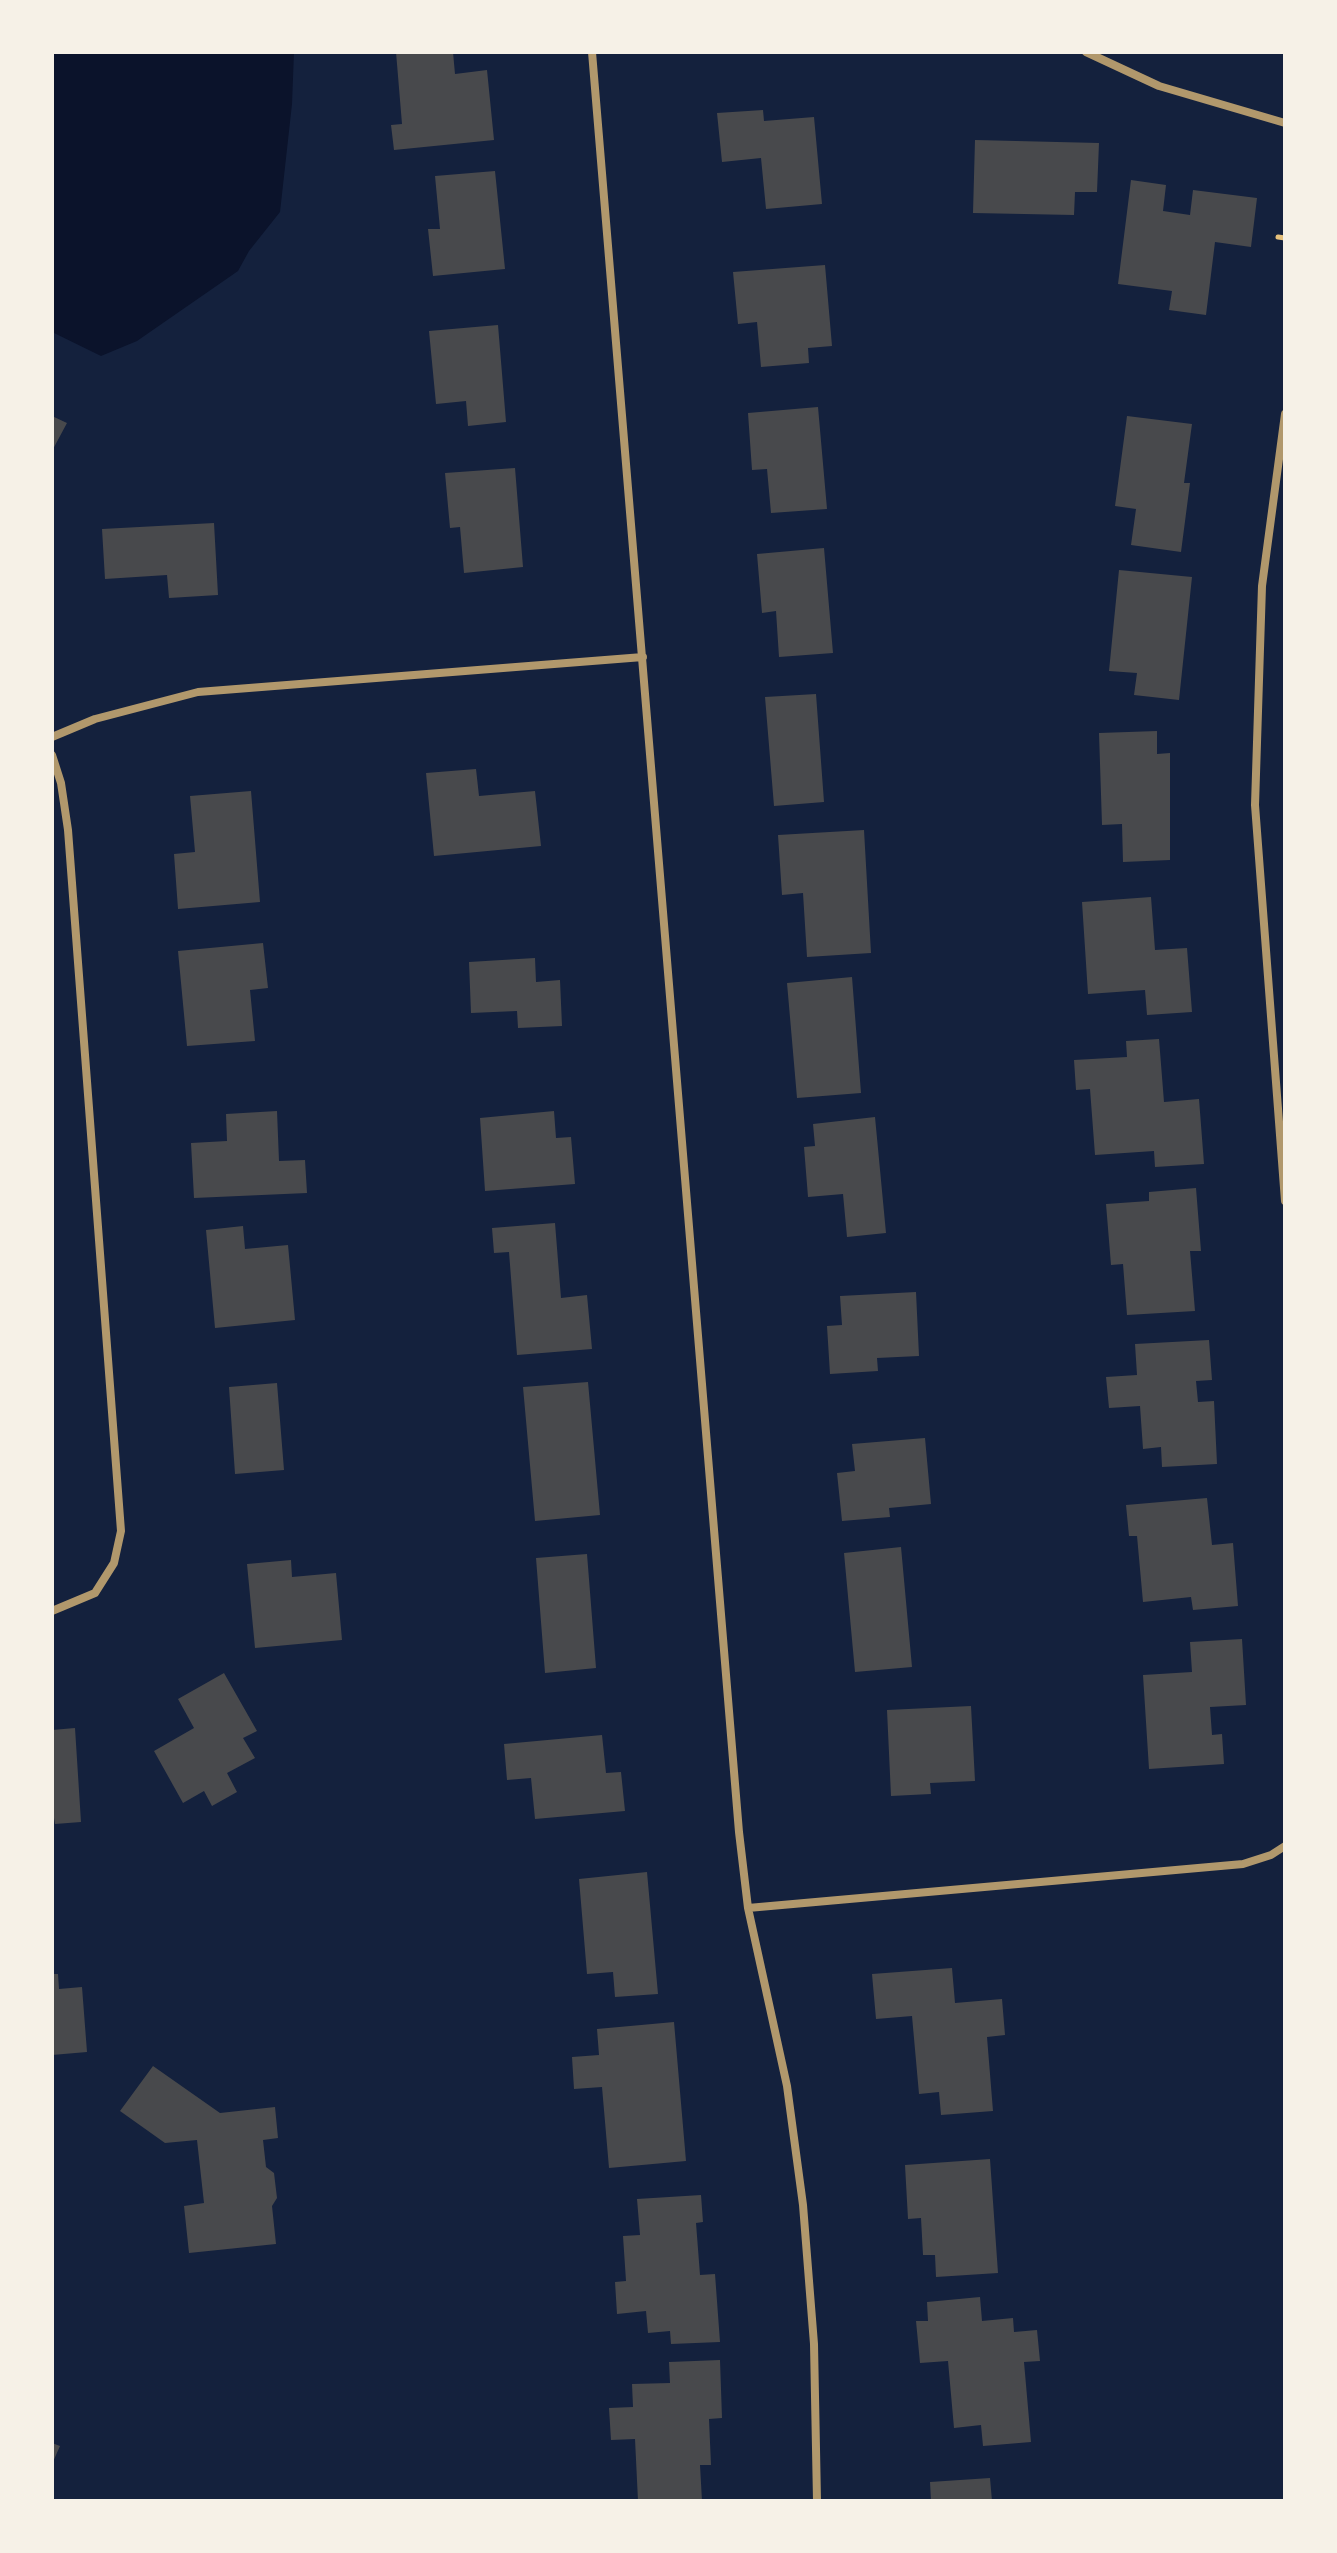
<!DOCTYPE html>
<html>
<head>
<meta charset="utf-8">
<style>
  body { margin:0 }
  #map { position:relative; width:1337px; height:2553px; overflow:hidden; background:#14213d; font-family:Spectral,serif }
  canvas { display:block }
  .frame { position:absolute; inset:0; border:54px solid #f6f1e7; pointer-events:none }
</style>
</head>
<body>
<div id="map">
<canvas width="1337" height="2553"></canvas>
<div class="frame"></div>
</div>
<script>
const c = document.querySelector('canvas').getContext('2d');
c.lineJoin = 'round';
function fillPath(path, color) { c.fillStyle = color; c.fill(path, 'evenodd'); }
function strokePath(path, color, width, dash) { c.strokeStyle = color; c.lineWidth = width; c.lineCap = dash ? 'butt' : 'round'; c.setLineDash(dash || []); c.stroke(path); }
const water = new Path2D(`
  M52 52H294L292 104 280 212 249 251 238 271 137 341 101 356 52 332Z`);
const building = new Path2D(`
  M396 52H453L455 74 487 70 494 140 394 150 391 125 402 124Z
  M763 110 764 121 814 117 822 204 766 209 761 158 722 162 717 113Z
  M975 140 1099 143 1097 192H1075L1074 215 973 213Z
  M495 171 505 269 433 276 428 229H440L435 176Z
  M1131 180 1166 185 1163 211 1190 215 1193 190 1257 198 1251 247 1215 242 1206 315 1169 310 1172 291 1118 284Z
  M825 265 832 346 808 348 809 363 761 367 757 322 738 324 733 272Z
  M498 325 506 422 468 426 466 401 436 404 429 331Z
  M818 407 827 509 771 513 767 469 752 470 748 413Z
  M52 416 67 423 52 451Z
  M1127 416 1192 424 1184 483H1190L1181 552 1131 545 1136 509 1115 506Z
  M515 468 523 567 464 573 460 527 450 528 445 473Z
  M214 523 218 595 169 598 167 575 105 579 102 529Z
  M824 548 833 653 779 657 776 611 762 613 757 554Z
  M1119 570 1192 577 1179 700 1134 695 1137 673 1109 671Z
  M816 694 824 802 774 806 765 697Z
  M1157 731V754L1170 753V860L1123 862 1122 824 1102 825 1099 733Z
  M476 769 479 796 535 791 541 846 434 856 426 773Z
  M251 791 260 902 178 909 174 854 195 852 190 796Z
  M864 830 871 953 807 957 803 893 782 895 778 835Z
  M1151 897 1155 950 1187 948 1192 1012 1147 1015 1145 990 1088 994 1082 902Z
  M263 943 268 988 250 990 255 1041 187 1046 178 951Z
  M535 958 536 982 560 980 562 1026 518 1028 517 1011 471 1013 469 962Z
  M852 977 861 1093 797 1098 787 983Z
  M1159 1039 1164 1102 1199 1099 1204 1164 1155 1167 1154 1151 1095 1155 1090 1089 1076 1090 1074 1060 1127 1057 1126 1041Z
  M277 1111 279 1161 305 1160 307 1193 194 1198 191 1143 227 1141 226 1114Z
  M554 1111 556 1138 571 1137 575 1184 485 1191 480 1118Z
  M875 1117 886 1233 847 1237 843 1194 808 1197 804 1147 815 1146 813 1124Z
  M1196 1188 1201 1251H1190L1195 1311 1127 1315 1123 1264 1111 1265 1106 1204 1149 1201V1192Z
  M555 1223 561 1298 587 1295 592 1349 517 1355 509 1252 494 1253 492 1228Z
  M243 1226 245 1249 288 1245 295 1320 215 1328 206 1230Z
  M916 1292 919 1356 877 1358 878 1371 830 1374 827 1326 842 1325 840 1296Z
  M1209 1340 1212 1380 1196 1381 1198 1402 1214 1401 1217 1464 1162 1467 1161 1447 1143 1449 1140 1406 1109 1408 1106 1377 1137 1375 1135 1344Z
  M588 1382 600 1515 535 1521 523 1387Z
  M277 1383 284 1470 235 1474 229 1387Z
  M925 1438 931 1504 889 1508 890 1517 842 1521 837 1473 855 1471 852 1444Z
  M1207 1498 1212 1545 1233 1543 1238 1606 1193 1610 1191 1597 1143 1602 1137 1536H1129L1126 1505Z
  M901 1547 912 1667 855 1672 844 1553Z
  M587 1554 596 1668 545 1673 536 1558Z
  M291 1560 292 1577 336 1573 342 1640 255 1648 247 1564Z
  M1242 1639 1246 1705 1210 1707 1212 1735 1222 1734 1224 1764 1149 1769 1143 1675 1192 1672 1190 1642Z
  M224 1673 257 1731 243 1738 255 1758 227 1773 237 1792 212 1806 204 1791 183 1803 154 1751 194 1728 178 1699Z
  M971 1706 975 1781 930 1783 931 1794 891 1796 887 1710Z
  M75 1728 81 1822 55 1824 52 1806V1730Z
  M602 1735 606 1773 621 1772 625 1811 535 1819 531 1778 507 1780 504 1744Z
  M647 1872 658 1994 615 1997 613 1972 587 1974 579 1879Z
  M952 1968 955 2003 1002 1999 1005 2035 987 2037 993 2111 941 2115 939 2092 919 2094 912 2016 876 2019 872 1974Z
  M52 1974H58L59 1989 82 1987 87 2052 52 2055Z
  M674 2022 686 2161 609 2168 602 2087 574 2089 572 2057 599 2055 597 2029Z
  M153 2066 220 2113 275 2107 278 2138 263 2140 266 2167 274 2173 277 2198 272 2206 276 2244 189 2253 184 2206 204 2203 197 2140 165 2143 120 2111Z
  M990 2159 998 2273 936 2277 935 2255H923L921 2218 908 2219 905 2165Z
  M701 2195 703 2222 696 2223 700 2275 715 2274 720 2342 671 2344 670 2331 648 2333 646 2311 617 2314 615 2282 626 2281 623 2236 640 2235 637 2199Z
  M980 2297 982 2321 1013 2318 1014 2332 1037 2330 1040 2361 1024 2362 1031 2442 983 2446 981 2425 954 2428 948 2361 920 2363 916 2321H928L927 2302Z
  M720 2360 722 2418 709 2419 711 2465H700L702 2501H638L635 2439 611 2440 609 2408 633 2407 632 2384 670 2383 669 2362Z
  M52 2443 60 2446 52 2464Z
  M990 2478 992 2501H931L930 2482Z`);
const path = new Path2D(`
  M1278 237 1285 238`);
const minor = new Path2D(`
  M592 52 739 1832 748 1908 787 2086 803 2205 814 2344 817 2501
  M1086 52 1159 86 1285 123
  M1285 414 1262 586 1255 805 1285 1201
  M52 737 95 719 198 692 643 657
  M52 755 61 783 68 830 121 1531 114 1563 95 1593 52 1611
  M748 1908 1243 1864 1271 1855 1285 1846`);
fillPath(water, '#0b132b');
fillPath(building, '#48494c');
strokePath(path, '#e5c07b', 5);
strokePath(minor, '#b1986c', 8);
</script>
</body>
</html>
